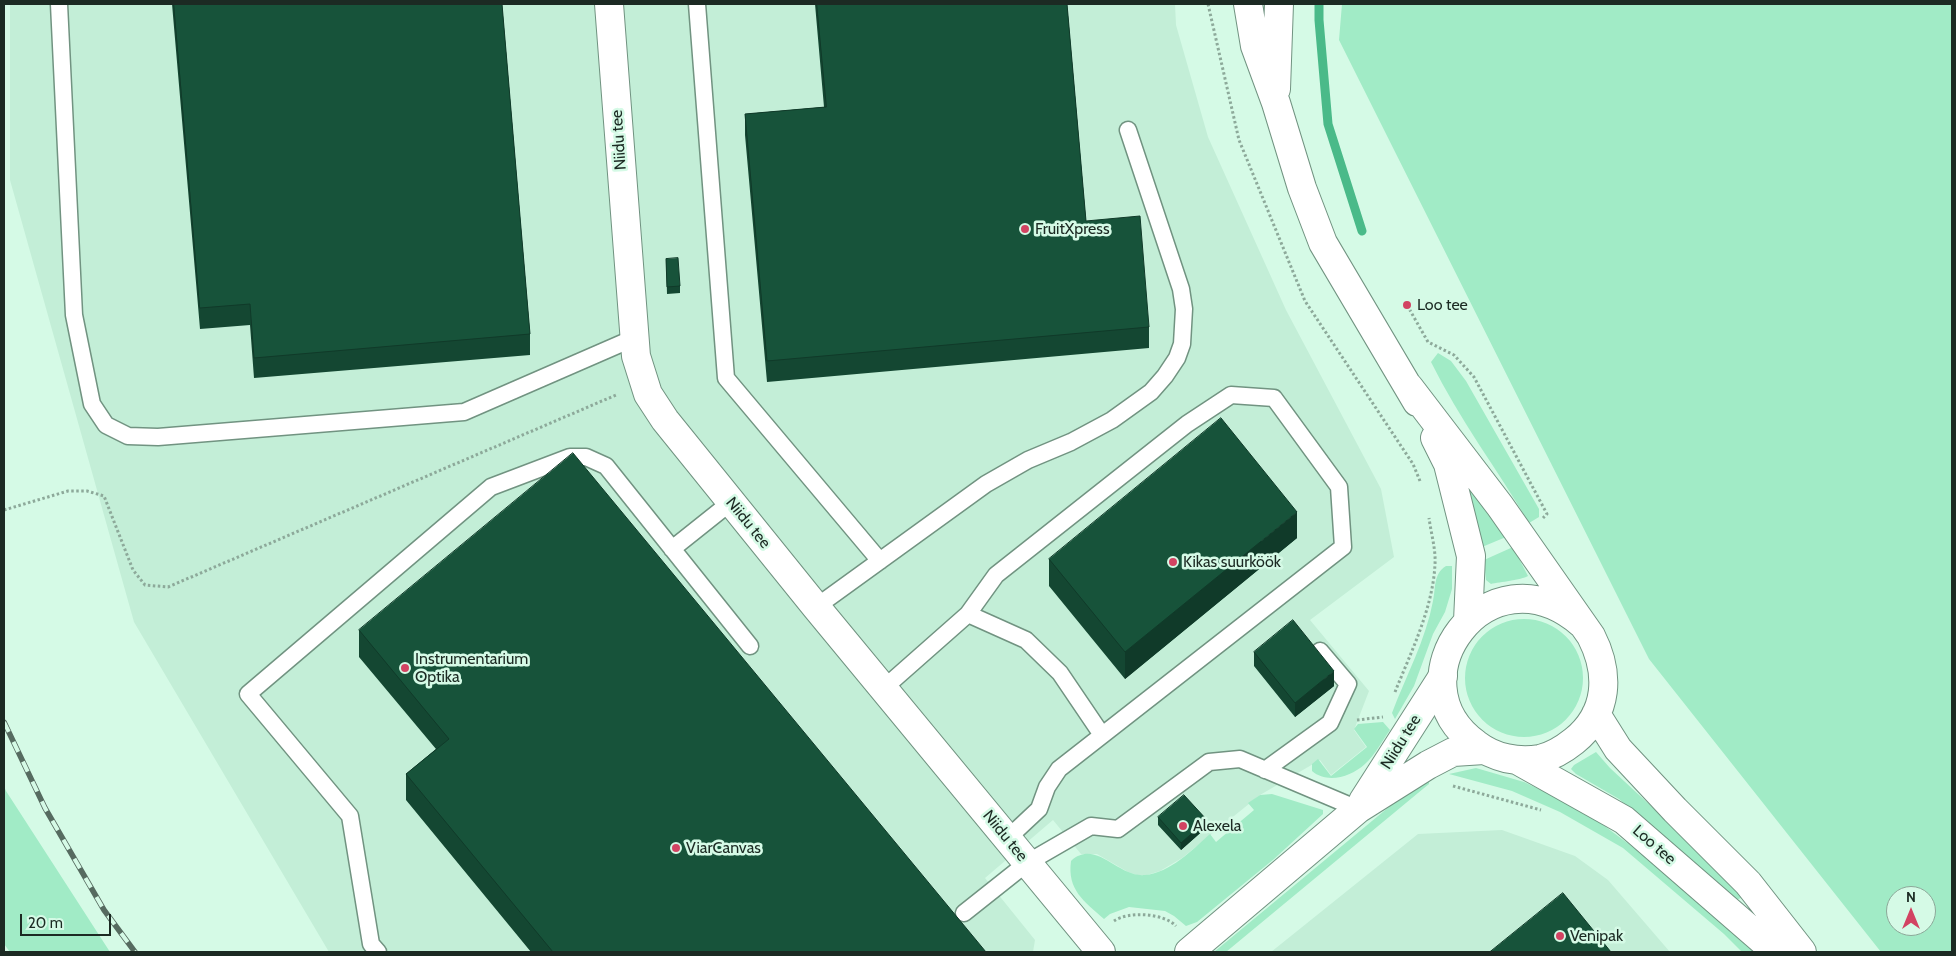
<!DOCTYPE html>
<html>
<head>
<meta charset="utf-8">
<style>
  body { margin:0 }
  #map { position:relative; width:1956px; height:956px; overflow:hidden; background:#d5fae6; font-family:Cabin,sans-serif }
  canvas { display:block }
  .frame { position:absolute; inset:0; border:5px solid #1c2a23; pointer-events:none }
  .north { position:absolute; left:1886px; top:886px; width:50px; height:50px; box-sizing:border-box; background:#d5fae6; border:1px solid #8ba798; border-radius:50%; rotate:0deg; font-size:14px; font-weight:700; line-height:20px; text-align:center; color:#1c2a23 }
  .north::after { content:''; display:block; margin:auto; width:18px; height:22px; background:#d24362; clip-path:polygon(50% 0,100% 100%,50% 72%,0 100%) }
  .scale { position:absolute; left:20px; top:914px; width:91px; height:22px; box-sizing:border-box; border:2px solid #1c2a23; border-top:0; padding-left:6px; font-size:15px; line-height:18px; white-space:nowrap; color:#1c2a23; -webkit-text-stroke:4px #d5fae6; paint-order:stroke }
</style>
</head>
<body>
<div id="map">
<canvas width="1956" height="956"></canvas>
<div class="frame"></div>
<div class="north">N</div>
<div class="scale">20 m</div>
</div>
<script>
const c = document.querySelector('canvas').getContext('2d');
c.lineJoin = 'round';
function fillPath(path, color) { c.fillStyle = color; c.fill(path, 'evenodd'); }
function strokePath(path, color, width, dash) { c.strokeStyle = color; c.lineWidth = width; c.lineCap = dash ? 'butt' : 'round'; c.setLineDash(dash || []); c.stroke(path); }
function drawText(font, color, halo, rows, align = 'center') {
  c.font = font + ' Cabin,sans-serif'; c.lineWidth = 5; c.setLineDash([]); c.textBaseline = 'middle'; c.strokeStyle = halo; c.fillStyle = color; for (const [text, x, y, turn = 0] of rows) {
    c.save(); c.translate(x, y); c.rotate((+turn || 0) * Math.PI / 180); c.textAlign = isNaN(turn) ? turn : align; if (halo) c.strokeText(text, 0, 0); c.fillText(text, 0, 0); c.restore();
  }
}
const built = new Path2D(`
  M10 4H1175L1176 25 1208 137 1286 310 1381 489 1394 557 1310 620 1369 691 1354 730 1366 747 1331 775 1320 760 1260 795 1182 858 1160 871 1147 875H1137L1128 872 1097 854H1081L1053 820 985 878 1035 940 1033 952H329L134 622 10 180Z
  M1502 830 1575 856 1608 880 1670 952H1271L1418 834Z`);
const green = new Path2D(`
  M1342 4H1952V952H1881L1649 659 1339 40ZM1896 896H1926V926H1896Z
  M1438 353 1451 361 1466 381 1539 509V517L1529 523C1497 469 1459 419 1431 362Z
  M1471 489 1506 537 1482 547 1468 494Z
  M1513 547 1528 576C1521 580 1500 582 1491 584L1486 580 1484 560Z
  M1446 566H1452V589L1445 612 1433 634 1414 686 1395 719 1392 713C1406 676 1426 639 1433 601 1436 588 1433 574 1446 566Z
  M1465 678a59 59 0 1 1 118 0a59 59 0 1 1-118 0Z
  M1383 722 1390 730C1382 741 1375 755 1365 764 1351 777 1327 784 1312 771V764L1318 759 1331 776 1367 747 1354 729 1358 724Z
  M1596 752 1610 768 1738 887 1741 898 1736 900 1619 799 1576 774 1571 769 1574 765Z
  M1476 768 1524 782 1583 810 1661 868 1755 952H1742L1724 934 1623 848 1560 812 1512 791 1449 774Z
  M1429 778V784L1418 793 1226 952H1214L1413 787Z
  M4 786 6 791 110 952H10L4 944Z
  M1272 794 1323 810V814L1274 859 1197 922 1186 926 1174 916 1165 911 1129 907 1110 914 1104 919C1084 901 1067 890 1071 861 1096 838 1118 878 1145 875 1170 873 1192 850 1210 834L1216 842 1254 810 1248 803 1260 795Z`);
const stream = new Path2D(`
  M1319 4V20L1328 124 1362 231`);
const path = new Path2D(`
  M1208 4 1239 140 1305 301 1413 464 1420 481
  M1407 305 1428 342 1454 355 1474 377 1547 514 1543 518
  M4 510 68 491H87L104 496 133 570 145 585 168 587 616 395V393
  M1395 692C1411 652 1433 608 1435 564 1436 550 1431 533 1429 518
  M1357 720 1383 717
  M1453 786 1541 810
  M1114 921C1128 911 1164 913 1176 926`);
const lane = new Path2D(`
  M59 4 74 315 92 404 106 425 128 436 158 437 464 412 634 338
  M697 4 726 378 880 561
  M672 549 731 502
  M816 607 986 484 1028 460 1071 442 1112 420 1151 392 1165 376 1177 358 1182 344 1184 309 1181 289 1128 130
  M968 614 1026 640 1060 673 1102 735
  M883 689 968 614 996 575 1187 424 1231 395 1274 398 1339 487 1343 547 1059 769 1047 787 1039 809 1007 839
  M1265 770 1330 723 1348 684 1320 651
  M964 913 1027 863 1091 826 1118 829 1209 762 1240 759 1358 809
  M378 952 371 944 350 816 248 694 491 487 570 457H586L606 466 750 646`);
const street = new Path2D(`
  M609 4 636 356 648 394 665 420 816 607 1101 952
  M1363 801 1443 676
  M1189 952 1358 809 1428 765 1453 752 1484 750`);
const secondary = new Path2D(`
  M1248 4 1255 46 1276 103 1302 188 1323 243 1417 402
  M1276 89 1279 4
  M1409 387 1500 506 1591 636C1610 673 1609 713 1574 741 1564 749 1553 756 1540 759 1518 763 1494 758 1476 744 1389 682 1487 543 1581 623
  M1435 438 1448 464 1471 556 1468 621
  M1596 714 1618 749 1675 810 1748 883 1802 952
  M1517 760 1624 820 1776 952`);
const rail = new Path2D(`
  M4 722 45 808 104 910 135 952`);
const wall = new Path2D(`
  M172 4H502L530 334V355L254 378 250 325 200 329Z
  M815 4H1067L1086 221 1149 327V348L767 382 745 135V114L824 107Z
  M666 259 680 286V293L667 294Z
  M1297 538 1125 679 1049 586V559Z
  M359 630 986 952H531L406 800V774L436 749 359 657Z
  M1254 652 1334 686 1295 717 1254 666Z
  M1158 817 1207 827 1181 850 1158 825Z`);
const shadedWall = new Path2D(`
  M1297 512V538L1125 679V652Z
  M1334 671V686L1295 717V703Z
  M1207 820V827L1181 850V843Z`);
const building = new Path2D(`
  M174 4H502L530 334 254 358 250 304 200 308Z
  M817 4H1067L1086 221 1140 216 1149 327 767 361 745 114 826 107Z
  M678 258 680 286 667 287 666 259Z
  M1221 418 1297 512 1125 652 1049 559Z
  M573 453 986 952H553L406 774 449 739 359 630Z
  M1293 620 1334 671 1295 703 1254 652Z
  M1184 795 1207 820 1181 843 1158 817Z
  M1563 893 1611 952H1490Z`);
const markers = [
  [1025,229,5,"#d24362"],
  [1407,305,5,"#d24362"],
  [1173,562,5,"#d24362"],
  [405,668,5,"#d24362"],
  [1183,826,5,"#d24362"],
  [676,848,5,"#d24362"],
  [1560,936,5,"#d24362"]
];
const streetNames = [
  ["Niidu tee",619,140,-94],
  ["Niidu tee",748,523,51],
  ["Niidu tee",1401,742,-58],
  ["Niidu tee",1005,836,51],
  ["Loo tee",1654,845,41]
];
const poiNames = [
  ["FruitXpress",1035,229],
  ["Loo tee",1417,305],
  ["Kikas suurköök",1183,562],
  ["Instrumentarium",415,659],
  ["Optika",415,677],
  ["Alexela",1193,826],
  ["ViarCanvas",686,848],
  ["Venipak",1570,936]
];
fillPath(built, '#c3eed7');
fillPath(green, '#a1ebc6');
strokePath(stream, '#4aba89', 9);
strokePath(lane, '#719381', 19);
strokePath(street, '#719381', 30);
strokePath(secondary, '#719381', 30);
strokePath(path, '#8da99a', 3, [2.5, 2.5]);
strokePath(lane, '#fff', 16);
strokePath(street, '#fff', 28);
strokePath(secondary, '#fff', 28);
strokePath(rail, '#566b60', 5.5);
strokePath(rail, '#d5fae6', 4, [11]);
fillPath(wall, '#144732');
fillPath(shadedWall, '#103a29');
fillPath(building, '#17533a');
strokePath(building, '#103a29', 1);
for (const [x, y, r, color] of markers) { const dot = new Path2D(); dot.arc(x, y, r, 0, 2 * Math.PI); c.fillStyle = color; c.fill(dot); strokePath(dot, '#d5fae6', 2); }
drawText('16px', '#1c2a23', '#d5fae6', streetNames);
drawText('16px', '#1c2a23', '#d5fae6', poiNames, 'left');
</script>
</body>
</html>
